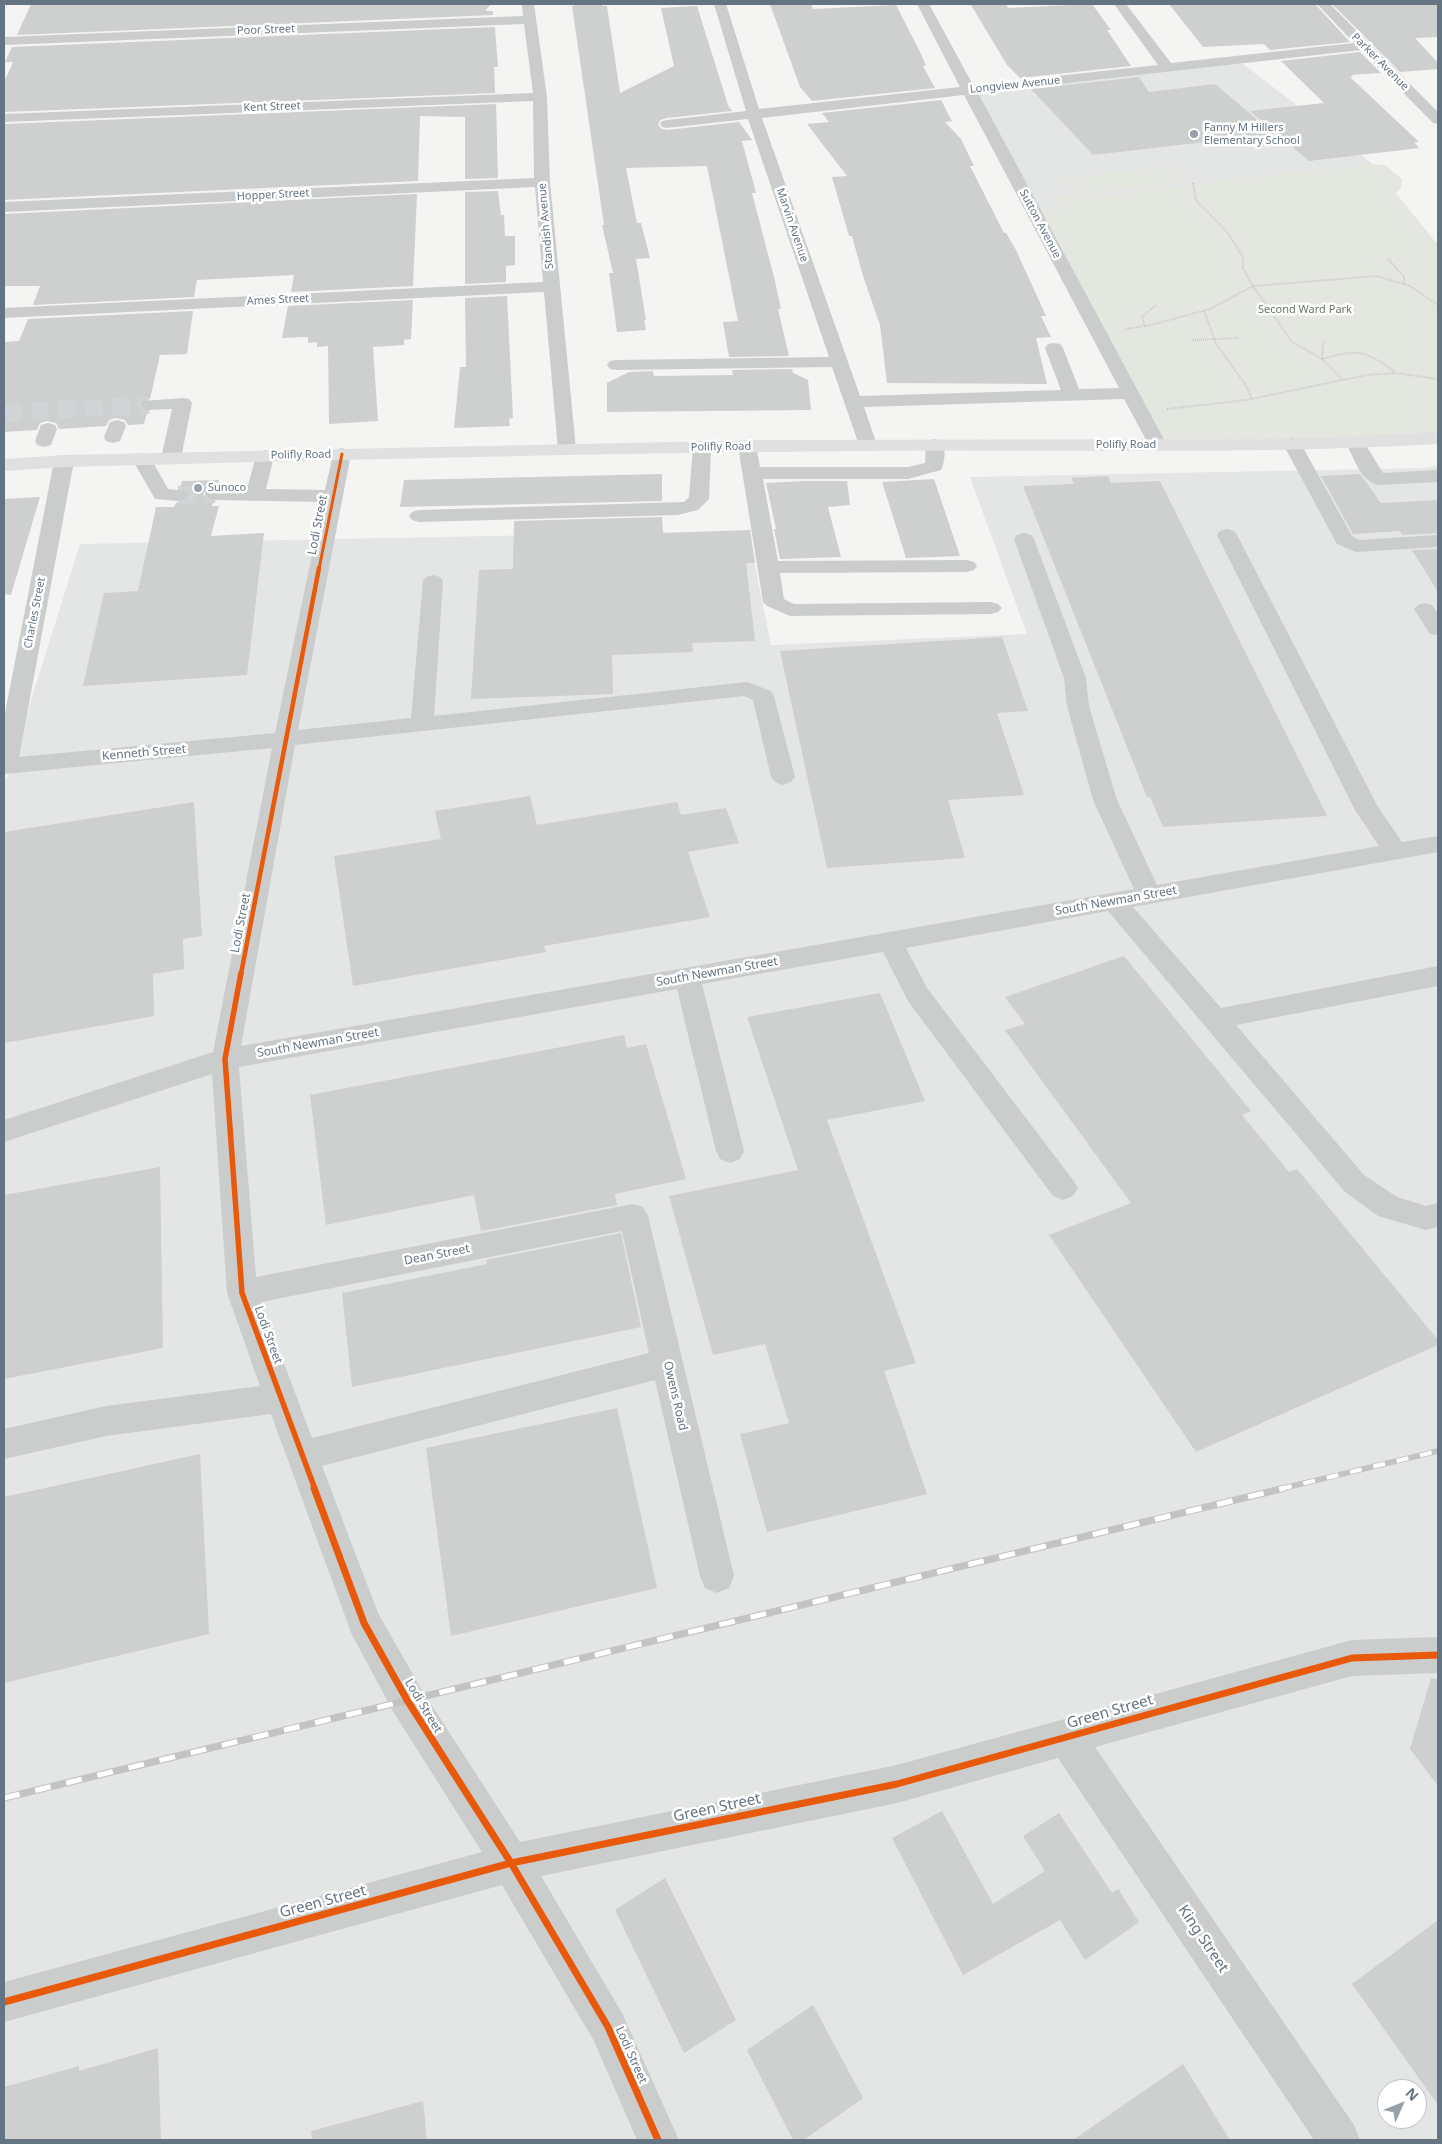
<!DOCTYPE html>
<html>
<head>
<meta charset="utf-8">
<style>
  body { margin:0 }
  #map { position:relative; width:1442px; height:2144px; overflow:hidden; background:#f4f4f2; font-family:"Noto Sans",sans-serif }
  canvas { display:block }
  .frame { position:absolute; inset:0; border:5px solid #647482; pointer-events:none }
  .north { position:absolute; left:1377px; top:2079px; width:50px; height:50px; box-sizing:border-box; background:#fff; border:1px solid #c1c7cd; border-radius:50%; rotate:46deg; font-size:14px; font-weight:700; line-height:20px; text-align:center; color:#647482 }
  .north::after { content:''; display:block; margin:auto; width:18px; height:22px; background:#96a1a9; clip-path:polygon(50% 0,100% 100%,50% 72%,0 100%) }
</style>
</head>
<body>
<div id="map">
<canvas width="1442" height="2144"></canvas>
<div class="frame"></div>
<div class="north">N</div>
</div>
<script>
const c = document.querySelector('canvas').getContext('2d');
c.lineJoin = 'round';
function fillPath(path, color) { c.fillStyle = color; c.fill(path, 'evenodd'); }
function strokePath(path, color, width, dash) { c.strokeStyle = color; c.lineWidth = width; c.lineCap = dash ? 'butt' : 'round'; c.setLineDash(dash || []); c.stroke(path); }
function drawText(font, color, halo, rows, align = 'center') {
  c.font = font + ' "Noto Sans",sans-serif'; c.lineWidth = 5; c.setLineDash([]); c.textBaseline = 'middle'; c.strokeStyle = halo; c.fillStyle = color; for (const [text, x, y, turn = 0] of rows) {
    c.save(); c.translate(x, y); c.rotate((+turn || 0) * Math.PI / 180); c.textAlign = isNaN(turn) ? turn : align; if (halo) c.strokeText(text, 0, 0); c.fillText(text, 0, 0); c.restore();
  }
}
const built = new Path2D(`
  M1238 60 1373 164 1137 202 1034 212 969 90Z
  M1438 466V2140H4V778L7 777 80 544 748 531 771 645 1027 634 970 477 1424 468ZM1387 2089H1417V2119H1387Z`);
const green = new Path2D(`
  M1373 164 1385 165 1402 179 1401 188 1396 193 1438 245V438L1378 443 1158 445 1034 212 1062 209 1053 193 1064 198 1098 197 1255 176Z
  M1174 166 1191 181 1076 195 1061 179Z`);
const building = new Path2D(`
  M31 4H491L485 11H493V15L17 35Z
  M574 4H602L603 6H607L620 93 674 66 661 8 697 6 728 105 732 111 667 118 660 120 658 125 662 129 667 130 739 122 752 140 742 141 756 193H752L775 281 781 309H778L789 356 729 357 723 322 738 321 707 166 626 168 637 223H641L650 258 636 259 646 320H644L646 330 617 332 609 273H613L602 225H604L572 6H575Z
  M770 4H811L813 9 896 5 920 52 926 66H923L935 88 812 101 800 87Z
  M1006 4 1008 8 1092 4 1111 30H1107L1131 66 1020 78 1007 65 971 5Z
  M1169 4H1315L1350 42 1270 50 1264 44 1203 47Z
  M1332 4H1438V37L1415 38 1438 63V69L1400 72Z
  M495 27 498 67H494L495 93 4 112V82L13 62H5L12 47Z
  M1360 52 1381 73 1351 75 1353 77H1350L1419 142H1414L1419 148 1309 161 1250 111 1324 103 1281 61Z
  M1139 77 1149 92 1215 84 1274 134 1093 155 1031 89Z
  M941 100 952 121 945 122 961 139 974 166H970L1004 233H1006L1016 250 1046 316H1041L1051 337 1036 338 1047 384 887 383 880 325 863 276 852 236H849L832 177 847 176 807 124 829 122 822 113Z
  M496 104 498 178 465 179V117L420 116 418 181 4 200V124Z
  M498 191 501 215H504L505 236H515V265L506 266V282L465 284V192Z
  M417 194 413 286 291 292 294 275 197 280 194 297 33 305 40 286H4V214Z
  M507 296 513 418 509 419 510 426 454 428 460 367H466L465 298Z
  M413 300 411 339 404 340V345L373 347 378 421 329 424 328 346 317 347V342L308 343V337L282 338 288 306Z
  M193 311 187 354 160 355 150 399H143L138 404 142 410 147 412 144 424 128 425 125 420 116 418 109 420 106 426 59 429 56 423 47 421 40 423 37 430 4 432V342L19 341 28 319Z
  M792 369 793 373 808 380 811 410 607 412V383L629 372 653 371 654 376 733 375 732 370Z
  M662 474V501L400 507 404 480Z
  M1360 474 1381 503 1438 500V533L1402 535 1400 531 1353 534 1321 476Z
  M1108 476 1111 483 1160 481 1327 816 1163 827 1150 797H1147L1023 486 1074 484 1071 478Z
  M934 479 960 556 906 558 882 482Z
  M219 480 217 486 207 488 203 494 206 499 213 501 212 506H219L211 536 264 533 247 675 83 686 104 593 138 591 156 507H174L176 503 186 500 190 495 186 490 180 489 182 481Z
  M803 481H847L850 505 828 507 841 557 780 559 774 529H776L766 483Z
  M40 497 11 595 4 594V499Z
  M662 517 663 533 750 530 755 563H746L755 641 692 643 693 652 612 655 613 694 471 699 479 570 513 569 514 521Z
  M1438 549V592L1412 550Z
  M1002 637 1028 711 997 713 1024 795 948 800 965 858 827 868 780 651Z
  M530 796 537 825 677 802 681 815 726 808 739 843 688 852 710 917 544 946 546 952 353 986 334 856 441 839 435 811Z
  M194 802 202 936 183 939 184 969 153 974 154 1016 4 1043V832Z
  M1124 956 1251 1111 1242 1115 1289 1172 1297 1169 1438 1340V1345L1196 1452 1049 1235 1131 1203 1005 1030 1025 1024 1005 997Z
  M880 993 925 1101 827 1120 916 1363 884 1371 927 1494 767 1532 740 1434 789 1423 765 1344 713 1355 669 1196 798 1170 747 1017Z
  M624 1035 627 1048 646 1044 686 1179 615 1194 617 1205 481 1231 474 1195 326 1225 310 1095Z
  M160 1167 163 1348 4 1379V1195Z
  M621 1233 641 1327 352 1387 342 1293 487 1264 486 1260Z
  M617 1408 657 1588 451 1636 426 1448Z
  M200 1454 209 1634 4 1683V1497Z
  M1431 1678 1438 1679V1786L1410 1749Z
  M942 1811 993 1904 1045 1871 1023 1836 1059 1813 1112 1893 1118 1889 1139 1922 1085 1960 1060 1920 963 1975 892 1838Z
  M665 1878 736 2020 684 2053 615 1910Z
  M1438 1920V2105L1352 1984Z
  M813 2005 863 2098 804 2140H793L747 2050Z
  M158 2048 161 2140H4V2087L79 2066V2071Z
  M1183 2064 1230 2140H1073Z
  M423 2101 427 2140H312L311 2131Z`);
const minorTunnel = new Path2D(`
  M4 413 149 405
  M178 495 215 494`);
const path = new Path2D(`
  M1193 183 1196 200 1228 233 1243 257V268L1253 286 1377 276 1410 286 1438 305
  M1388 259 1404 277V284
  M1204 311 1216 344 1245 384 1252 399
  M1145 327 1142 317 1156 305
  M1126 329 1151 325 1210 309 1253 286 1292 342 1322 359 1343 380
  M1193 340 1238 338
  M1323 342 1322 359C1358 349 1365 350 1395 372
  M1167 409 1246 400 1367 375 1395 373 1438 379`);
const minor = new Path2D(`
  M522 4H534L547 97 550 182 576 449 574 453 567 455 560 453 558 449 544 292 4 318V308L543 282 535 187 4 212V202L534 178 533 101 4 122V114L533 93 524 24 4 45V37L523 16Z
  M714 4H726L759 109 960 87 917 4H929L973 85 1158 65 1114 4H1126L1171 63 1354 43 1317 4H1330L1438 112V124L1433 123 1361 50 978 93 1167 445 1165 449 1158 451 1151 449 1124 399 864 407 877 445 875 449 868 451 861 449 859 445 832 367 616 370 610 369 607 365 610 361 616 360 829 357 748 119 667 128 662 127 660 124 662 121 667 120 746 111ZM964 95 1119 388 1079 389 1063 348 1060 344 1054 343 1048 344 1045 348 1061 390 860 396 762 118Z
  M183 398 189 399 192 403 181 458 178 462 171 464 164 462 161 458 172 409 149 410 143 409 140 405 143 401Z
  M117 420 124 422 126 426 120 441 113 443 106 441 104 437 110 422Z
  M48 423 55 425 57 429 51 445 44 447 37 445 35 441 41 425Z
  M1355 437 1362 439 1383 473 1438 470V482L1378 485C1360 480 1354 458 1346 443L1348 439Z
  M1292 438 1299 440 1301 444 1352 536 1359 540 1438 535V547L1356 552 1337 544 1283 444 1285 440Z
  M935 439 942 441C946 448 945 463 941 470L908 479H763L778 561 967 560 974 562 977 566 974 570 967 572 780 573 784 599 794 604 991 602 998 604 1002 608 998 612 991 614 790 616 767 606 763 602 738 446 740 442 747 440 754 442 756 446 760 467H908L925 463 926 445 928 441Z
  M702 441 709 443 711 447 709 499 698 510 678 515 419 522 412 520 409 516 412 512 419 510 684 502 689 497 693 447 695 443Z
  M342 448 349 450 351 454 298 730 411 718 423 581 426 577 433 575 440 577 443 581 434 716 747 682 771 691 774 696 795 777 791 782 783 785 775 782 771 777 753 700 744 696 295 745 241 1046 1134 889 1093 800 1067 706 1064 678 1014 539 1017 535 1024 533 1031 535 1034 539 1086 678 1089 706 1117 800 1157 885 1379 846 1355 810 1217 535 1220 531 1227 529 1234 531 1237 535 1378 807 1402 842 1438 836V852L1133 907 1221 1008 1438 966V986L1236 1025 1364 1175 1397 1197 1426 1206 1438 1203V1227L1426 1230 1378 1216 1344 1191 1108 911 906 948 927 988 1073 1180 1078 1188 1073 1196 1063 1200 1053 1196 908 1001 883 952 702 984 744 1151 740 1159 730 1163 720 1159 716 1151 677 989 239 1067 256 1277 633 1204 643 1207 648 1216 734 1576 729 1588 717 1593 705 1588 700 1576 655 1380 322 1466 378 1613 420 1687 520 1842 897 1765 1352 1640 1438 1637V1673L1352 1676 1095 1747 1354 2125 1360 2140H1314L1058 1758 897 1803 541 1876 622 2013 679 2140H637L594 2041 502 1885 4 2022V1982L482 1852 394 1713 352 1635 271 1414 106 1436 4 1459V1429L106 1406 260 1386 227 1293 212 1074 4 1142V1120L213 1052 272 748 4 774V718L54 461 57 457 64 455 71 457 74 461 19 757 275 733 323 502 215 500 208 498 205 494 208 490 215 488 247 489 256 456 258 452 265 450 272 452 274 456 266 489 325 490 333 454 335 450ZM622 1231 649 1353 312 1438 261 1302Z
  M142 453 149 455 168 489 185 491 188 495 185 499 178 501 155 499 132 459 135 455Z
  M1425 603 1432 605 1438 613V635L1430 634 1414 609 1418 605Z`);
const major = new Path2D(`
  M1438 432V444C1247 455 1056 449 865 451 598 453 331 460 64 467L4 471V459L64 455 765 440 1295 439Z`);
const railFar1 = new Path2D(`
  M1280 1489 1438 1451`);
const rail = new Path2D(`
  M4 1798 1285 1488`);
const cyclewayFar3 = new Path2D(`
  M319 569 342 454`);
const cyclewayFar2 = new Path2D(`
  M241 974 319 568`);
const cyclewayFar1 = new Path2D(`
  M241 973 225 1059 242 1293 315 1489`);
const cycleway = new Path2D(`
  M314 1488 364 1623 407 1700 511 1863 608 2027 658 2140
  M4 2002 511 1863 897 1784 1352 1658 1438 1655`);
const markers = [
  [1194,134,5,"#96a1a9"],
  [198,488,5,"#96a1a9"]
];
const farStreetnames = [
  ["Poor Street",266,30,-2],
  ["Parker Avenue",1380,62,45],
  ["Longview Avenue",1015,85,-6],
  ["Kent Street",272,107,-2],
  ["Hopper Street",273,195,-3],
  ["Sutton Avenue",1040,224,62],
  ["Marvin Avenue",792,225,71],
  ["Standish Avenue",546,226,-95],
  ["Ames Street",278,300,-3],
  ["Polifly Road",1126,445],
  ["Polifly Road",721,447,-1],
  ["Polifly Road",301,455,-1],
  ["Charles Street",35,613,-79]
];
const farPoinames = [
  ["Fanny M Hillers",1204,128],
  ["Elementary School",1204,141],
  ["Sunoco",208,488]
];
const farParknames = [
  ["Second Ward Park",1305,310]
];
const streetNames = [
  ["Lodi Street",318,525,-79],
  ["Kenneth Street",144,753,-5],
  ["South Newman Street",1116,901,-10],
  ["Lodi Street",241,923,-79],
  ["South Newman Street",717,972,-10],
  ["South Newman Street",318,1043,-10],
  ["Dean Street",437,1255,-11],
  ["Lodi Street",268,1335,70],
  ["Owens Road",675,1396,77],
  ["Lodi Street",423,1706,59],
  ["Lodi Street",631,2055,66]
];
const nearStreetnames = [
  ["Green Street",1110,1712,-16],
  ["Green Street",717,1808,-12],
  ["Green Street",323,1902,-15],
  ["King Street",1203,1939,56]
];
fillPath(built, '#e4e5e5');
fillPath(green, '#e4e7e0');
fillPath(building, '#cecfcf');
strokePath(minorTunnel, '#d0d4d6', 18, [18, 9]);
strokePath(path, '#cacaca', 2, [1, 1]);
fillPath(minor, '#cbcdcd');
fillPath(major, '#e0e0e0');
strokePath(railFar1, '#c2c3c3', 5.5);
strokePath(rail, '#c2c3c3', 7);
strokePath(railFar1, '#fff', 4, [12]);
strokePath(rail, '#fff', 5, [16]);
strokePath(cyclewayFar3, '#e8590c', 3);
strokePath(cyclewayFar2, '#e8590c', 4.5);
strokePath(cyclewayFar1, '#e8590c', 5.5);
strokePath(cycleway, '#e8590c', 7);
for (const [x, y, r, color] of markers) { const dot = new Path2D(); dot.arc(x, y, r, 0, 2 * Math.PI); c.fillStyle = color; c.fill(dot); strokePath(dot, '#fff', 2); }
drawText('11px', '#647482', '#fff', farStreetnames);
drawText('11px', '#647482', '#fff', farPoinames, 'left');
drawText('11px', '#677963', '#fff', farParknames);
drawText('12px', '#647482', '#fff', streetNames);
drawText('15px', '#647482', '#fff', nearStreetnames);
</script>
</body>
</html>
